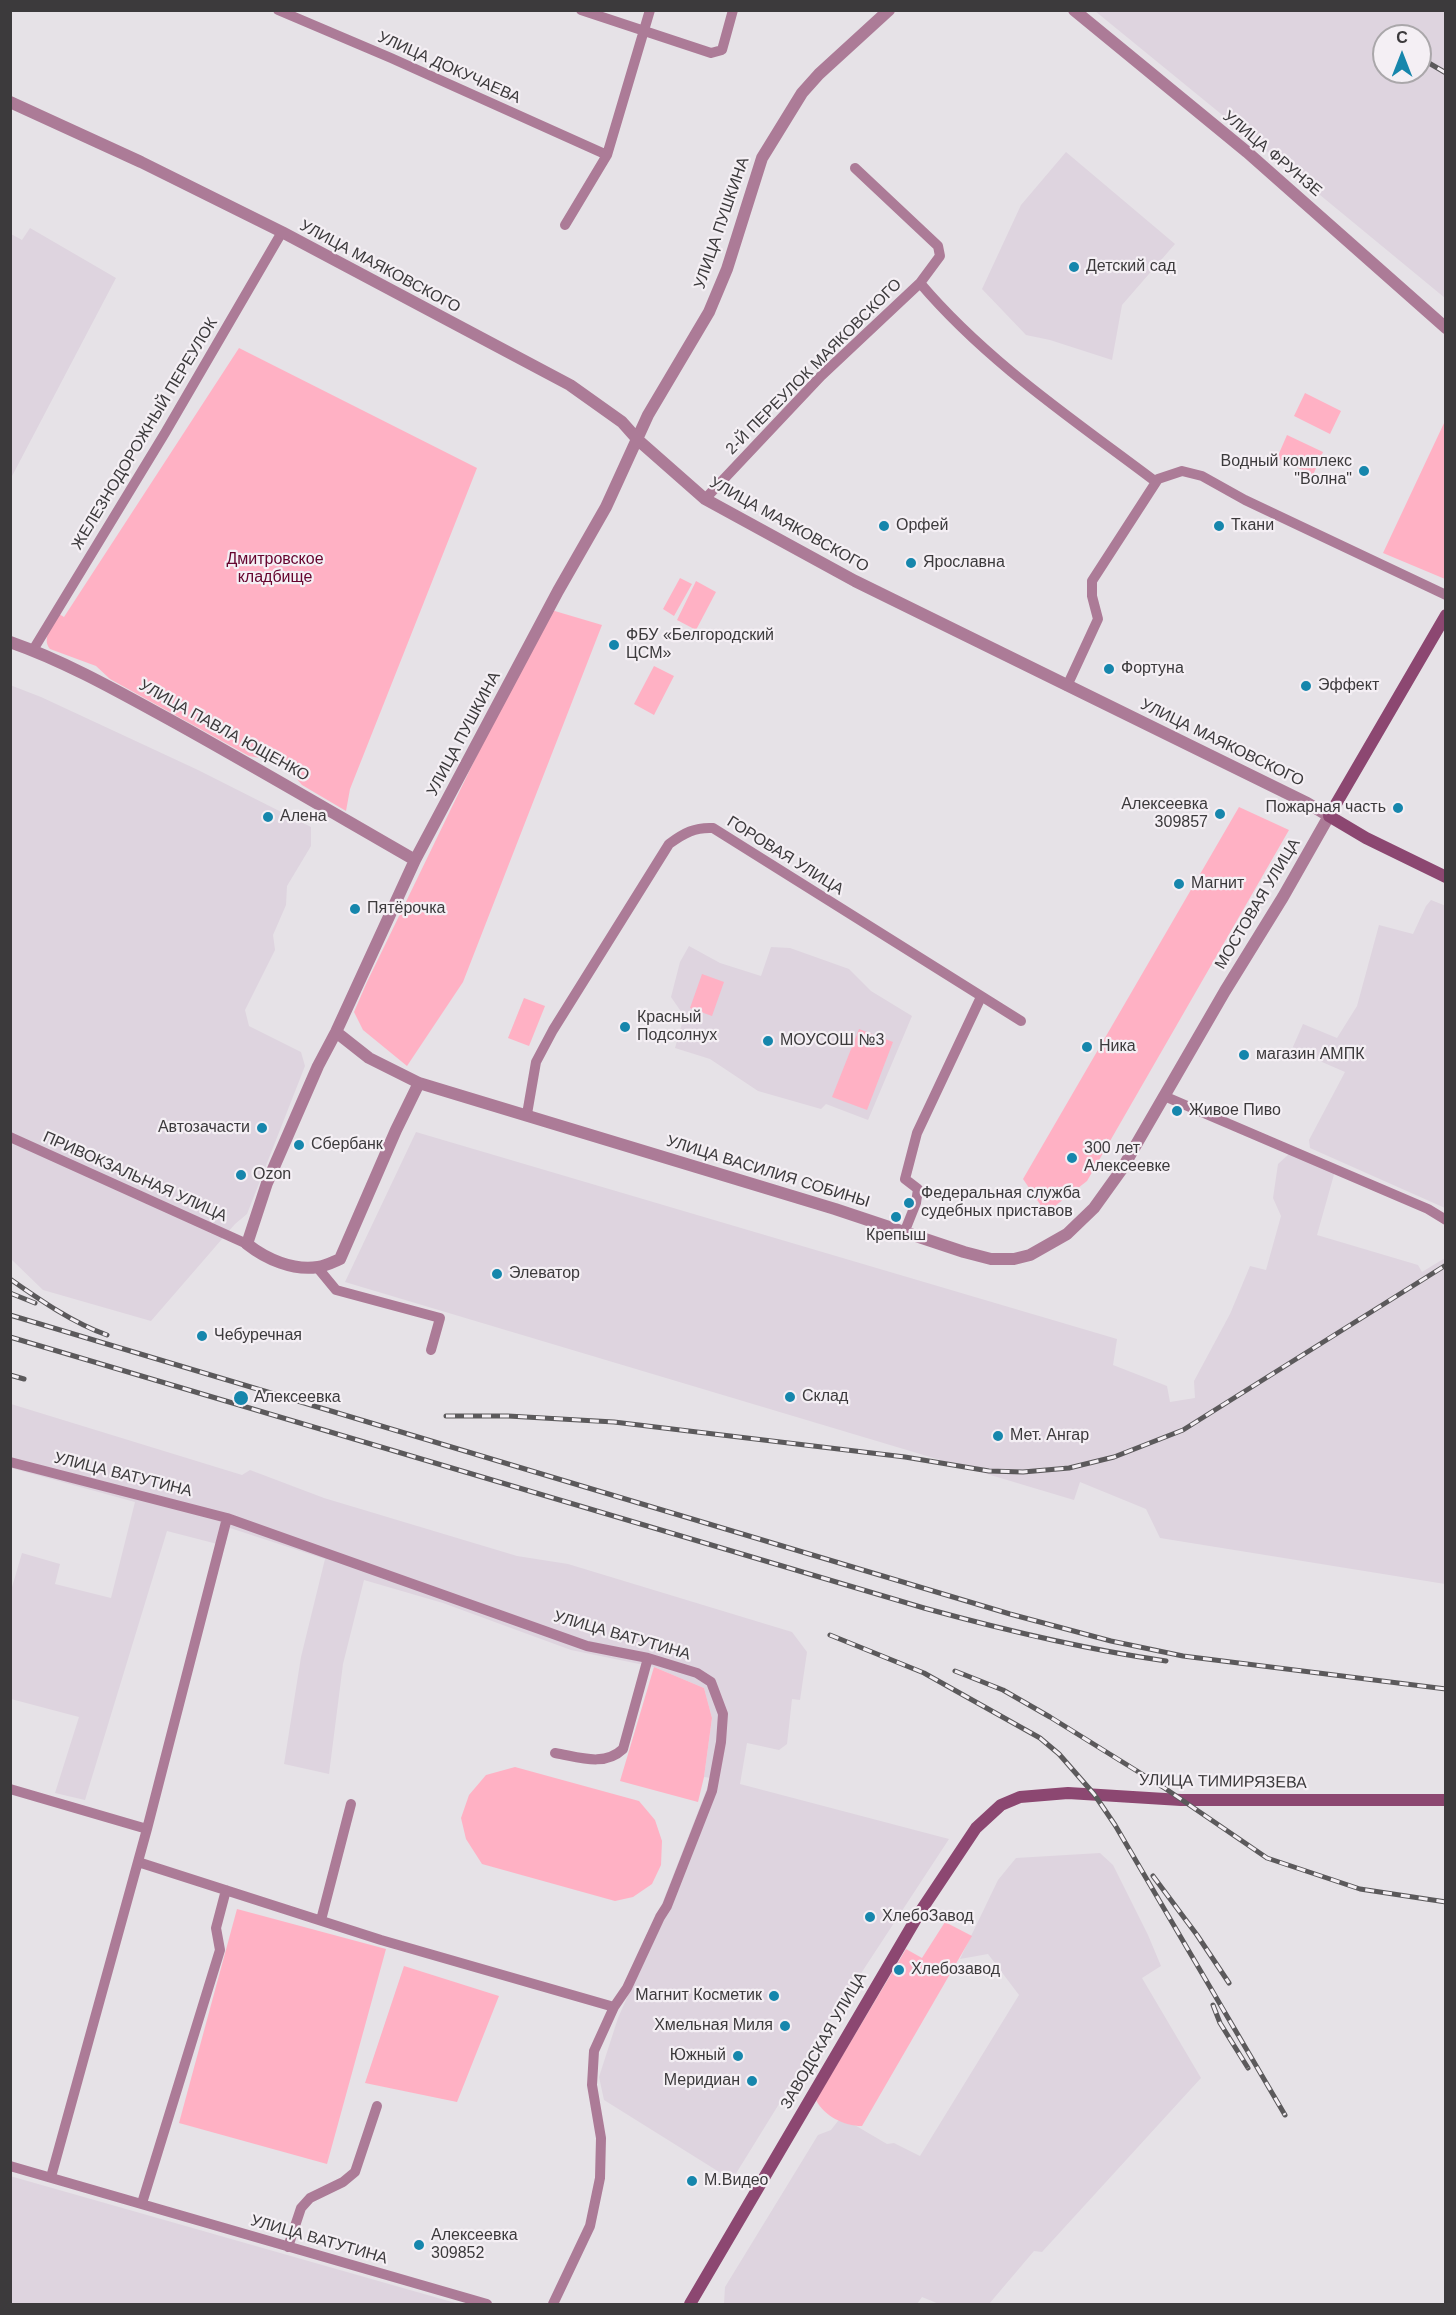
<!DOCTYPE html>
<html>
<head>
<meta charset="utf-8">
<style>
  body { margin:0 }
  #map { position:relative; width:1456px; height:2315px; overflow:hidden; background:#e6e2e7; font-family:Arial,sans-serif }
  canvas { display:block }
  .frame { position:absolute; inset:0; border:12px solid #3c3a3c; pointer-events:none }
  .north { position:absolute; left:1372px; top:24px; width:60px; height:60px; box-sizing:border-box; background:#f4eff4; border:2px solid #aaa7aa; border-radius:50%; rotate:0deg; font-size:16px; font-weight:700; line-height:24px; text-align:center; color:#3c3a3c }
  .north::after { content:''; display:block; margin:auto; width:21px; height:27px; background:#1686ac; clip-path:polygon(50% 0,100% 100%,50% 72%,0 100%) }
</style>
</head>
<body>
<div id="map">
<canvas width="1456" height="2315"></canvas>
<div class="frame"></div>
<div class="north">С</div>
</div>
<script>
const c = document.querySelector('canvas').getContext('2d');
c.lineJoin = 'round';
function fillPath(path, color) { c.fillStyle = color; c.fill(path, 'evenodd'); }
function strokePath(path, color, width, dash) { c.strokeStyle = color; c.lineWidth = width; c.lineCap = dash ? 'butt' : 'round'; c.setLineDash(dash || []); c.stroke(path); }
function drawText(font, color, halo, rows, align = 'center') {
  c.font = font + ' Arial,sans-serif'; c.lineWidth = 4.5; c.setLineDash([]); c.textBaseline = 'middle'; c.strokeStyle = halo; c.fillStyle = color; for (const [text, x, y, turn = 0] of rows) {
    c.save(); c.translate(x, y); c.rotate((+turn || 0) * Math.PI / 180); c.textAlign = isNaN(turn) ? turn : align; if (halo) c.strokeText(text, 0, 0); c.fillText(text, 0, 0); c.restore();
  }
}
const built = new Path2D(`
  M1095 11H1445V298L1297 176ZM1384 36H1420V72H1384Z
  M1066 152 1175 244 1122 305 1112 360 1050 340 1026 335 982 289 1021 205Z
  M30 228 116 278 11 478V234L22 240Z
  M10 685 41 697 198 770 311 827V846L287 886 286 905 273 935 275 950 245 1010 249 1026 301 1052 305 1066 247 1214 235 1224 151 1321 43 1290 11 1259Z
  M1431 900 1446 906 1445 1208 1310 1148 1309 1140 1345 1072 1292 1049 1303 1024 1337 1038 1357 1006 1379 925 1413 934 1426 906Z
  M689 946 720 963 761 976 771 947 790 948 849 969 871 991 912 1016 868 1120 826 1104 821 1109 758 1091 710 1059 675 1048 683 1020 682 1013 671 997 680 962Z
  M416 1132 1117 1339 1113 1365 1167 1386 1170 1402 1195 1398 1194 1381 1230 1314 1250 1266 1266 1270 1281 1216 1273 1198 1278 1164 1289 1154 1335 1171 1317 1235 1418 1265 1422 1272 1445 1258V1584L1160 1538 1146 1509 1080 1482 1074 1500 345 1282Z
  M11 1404 242 1475 250 1470 324 1498 517 1556 568 1564 792 1632 807 1652 800 1700 792 1699 787 1744 779 1750 747 1743 740 1784 949 1839 837 2010 732 2180 604 2100 599 2077 618 2018 667 1907 662 1904 711 1778 704 1777 712 1718 704 1688 654 1667 571 1650 443 1603 364 1580 343 1664 329 1774 284 1764 301 1657 325 1559 230 1528 225 1546 167 1531 85 1800 55 1793 79 1717 11 1699 10 1594 22 1553 60 1564 55 1584 111 1598 135 1502 11 1468Z
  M1100 1853 1113 1865 1148 1935 1161 1966 1142 1978 1201 2078 1042 2252 1034 2251 989 2304H939L922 2297 917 2304H724L725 2287 818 2135 831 2130 841 2117 887 2144 894 2143 920 2156 1019 1995 988 1954 960 1959 998 1880 1016 1858Z
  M10 2176 147 2215 459 2304H11Z`);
const green = new Path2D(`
  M239 348 477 468 350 789 346 811 302 785 297 779 294 766 276 754 265 759 249 756 110 679 96 666 50 649C41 638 53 625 59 614L64 617Z
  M1305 393 1341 411 1330 434 1294 416Z
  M1445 421 1446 578 1445 579 1383 553Z
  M1287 435 1323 452 1313 475 1277 458Z
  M680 578 692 584 674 616 663 609Z
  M696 581 716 592 696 630 677 620Z
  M548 609 602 625 463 982 407 1066 363 1030 354 1012 367 982Z
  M654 666 674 676 654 715 634 704Z
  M1239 807 1289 830 1087 1181 1046 1213 1023 1179Z
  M702 974 724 982 712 1016 690 1008Z
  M524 998 545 1006 529 1046 508 1038Z
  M859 1029 893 1042 867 1110 832 1097Z
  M654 1667 704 1688 712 1718 704 1777 698 1802 620 1781Z
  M515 1767 639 1801 655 1820 662 1841 661 1865 652 1884 633 1897 615 1901 482 1864 466 1839 461 1818 469 1795 486 1775Z
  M237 1909 386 1949 327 2164 179 2123Z
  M945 1922 972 1936 862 2126C844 2126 824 2116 816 2100L906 1949 922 1958Z
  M404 1966 499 1996 457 2102 365 2083Z`);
const minor = new Path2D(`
  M278 10 391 58 607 155
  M581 10 711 53 722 50 733 10
  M565 225 607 155 650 10
  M920 283C987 362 1074 420 1156 482
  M705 499 821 376 920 283 940 256 938 246 855 168
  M33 650 165 433 282 232
  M1067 686 1098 619 1092 596V581L1158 479 1182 471 1202 476 1245 500 1446 595
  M1164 1096 1428 1209 1446 1220
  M527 1114 536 1062 553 1030 669 844C684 833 695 827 713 828L1021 1021
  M10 1137 247 1244
  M904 1233 916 1203 918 1189 905 1179 917 1133 981 997
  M317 1267 336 1290 440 1318 431 1350
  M10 1462 227 1518 587 1646 648 1658 697 1673 711 1682 723 1714 721 1742 712 1791 667 1906 660 1917 627 1988 614 2007 594 2051 592 2085 601 2138 600 2178 590 2226 553 2304
  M555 1753C579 1757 604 1767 623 1749L648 1658
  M10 1789 147 1829
  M138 1862 381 1940 614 2007
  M321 1920 351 1804
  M10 2166 487 2304
  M51 2177 147 1829 227 1518
  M142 2203 220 1950 216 1928 226 1890
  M288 2247 301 2208 310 2198 343 2182 355 2172 377 2106`);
const tertiary = new Path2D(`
  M1074 10 1247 152 1446 328
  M10 102 141 162 282 232 570 385 622 422 638 440 705 499 855 581 1307 803 1329 816 1283 897 1225 991 1122 1169 1094 1208 1067 1234 1030 1255 1014 1259H991L964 1252 835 1209 419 1083 369 1058 336 1032
  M10 642C67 662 121 693 174 722 255 767 335 814 415 860
  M419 1083 396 1130 340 1259C333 1262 325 1266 318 1267 293 1271 266 1259 247 1244L267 1183 318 1066 336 1032 415 860 558 591 606 507 648 415 709 312 727 269 762 158 802 93 819 74 889 10`);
const secondary = new Path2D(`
  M1446 615 1329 816 1366 838 1446 877
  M690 2304 920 1912 976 1828 1001 1805 1020 1797 1068 1793 1181 1800H1446`);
const rail = new Path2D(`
  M1422 59 1446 73
  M10 1279C40 1300 73 1323 107 1335
  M10 1293 35 1303
  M10 1315 1010 1614 1111 1641 1183 1656 1446 1689
  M10 1337 924 1608C1004 1630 1083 1649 1166 1661
  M10 1375 24 1379
  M446 1416H508L614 1422 905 1457 989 1471 1023 1472 1069 1468 1114 1457 1183 1430 1446 1265
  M830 1635 924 1673 1040 1738 1059 1754 1094 1794 1115 1825 1285 2115
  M955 1671 1003 1690 1050 1717 1166 1789 1267 1858 1360 1889 1446 1902
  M1153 1876 1197 1935 1229 1983
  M1213 2005 1220 2023 1248 2068`);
const markers = [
  [1074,267,6,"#1686ac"],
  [1364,471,6,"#1686ac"],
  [884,526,6,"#1686ac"],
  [1219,526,6,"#1686ac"],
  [911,563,6,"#1686ac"],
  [614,645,6,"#1686ac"],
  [1109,669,6,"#1686ac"],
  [1306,686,6,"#1686ac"],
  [1398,808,6,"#1686ac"],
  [1220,814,6,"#1686ac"],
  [268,817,6,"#1686ac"],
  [1179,884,6,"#1686ac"],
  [355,909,6,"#1686ac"],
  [625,1027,6,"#1686ac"],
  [768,1041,6,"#1686ac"],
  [1087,1047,6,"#1686ac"],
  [1244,1055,6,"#1686ac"],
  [1177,1111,6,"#1686ac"],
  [262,1128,6,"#1686ac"],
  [299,1145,6,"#1686ac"],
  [1072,1158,6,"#1686ac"],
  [241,1175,6,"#1686ac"],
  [909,1203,6,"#1686ac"],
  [896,1217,6,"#1686ac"],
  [497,1274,6,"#1686ac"],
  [202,1336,6,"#1686ac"],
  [790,1397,6,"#1686ac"],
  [241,1398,8,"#1686ac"],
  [998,1436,6,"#1686ac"],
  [870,1917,6,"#1686ac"],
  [899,1970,6,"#1686ac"],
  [774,1996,6,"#1686ac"],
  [785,2026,6,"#1686ac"],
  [738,2056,6,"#1686ac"],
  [752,2081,6,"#1686ac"],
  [692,2181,6,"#1686ac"],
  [419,2245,6,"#1686ac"]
];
const streetNames = [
  ["УЛИЦА ДОКУЧАЕВА",449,68,24],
  ["УЛИЦА ФРУНЗЕ",1272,154,40],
  ["УЛИЦА ПУШКИНА",722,223,-71],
  ["УЛИЦА МАЯКОВСКОГО",380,267,28],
  ["2-Й ПЕРЕУЛОК МАЯКОВСКОГО",814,367,-45],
  ["ЖЕЛЕЗНОДОРОЖНЫЙ ПЕРЕУЛОК",145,434,-59],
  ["УЛИЦА МАЯКОВСКОГО",789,525,29],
  ["УЛИЦА ПАВЛА ЮЩЕНКО",224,731,29],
  ["УЛИЦА ПУШКИНА",464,734,-62],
  ["УЛИЦА МАЯКОВСКОГО",1222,743,26],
  ["ГОРОВАЯ УЛИЦА",785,856,32],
  ["МОСТОВАЯ УЛИЦА",1258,904,-59],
  ["УЛИЦА ВАСИЛИЯ СОБИНЫ",768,1172,17],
  ["ПРИВОКЗАЛЬНАЯ УЛИЦА",135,1177,24],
  ["УЛИЦА ВАТУТИНА",123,1475,14],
  ["УЛИЦА ВАТУТИНА",622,1636,16],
  ["УЛИЦА ТИМИРЯЗЕВА",1223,1782,1],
  ["ЗАВОДСКАЯ УЛИЦА",824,2041,-60],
  ["УЛИЦА ВАТУТИНА",319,2240,16]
];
const poiNames = [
  ["Детский сад",1086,267],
  ["Водный комплекс",1352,462,"right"],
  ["\"Волна\"",1352,480,"right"],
  ["Орфей",896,526],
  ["Ткани",1231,526],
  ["Ярославна",923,563],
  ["ФБУ «Белгородский",626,636],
  ["ЦСМ»",626,654],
  ["Фортуна",1121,669],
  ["Эффект",1318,686],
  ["Алексеевка",1208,805,"right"],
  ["309857",1208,823,"right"],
  ["Пожарная часть",1386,808,"right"],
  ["Алена",280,817],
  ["Магнит",1191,884],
  ["Пятёрочка",367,909],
  ["Красный",637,1018],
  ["Подсолнух",637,1036],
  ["МОУСОШ №3",780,1041],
  ["Ника",1099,1047],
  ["магазин АМПК",1256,1055],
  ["Живое Пиво",1189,1111],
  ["Автозачасти",250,1128,"right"],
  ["Сбербанк",311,1145],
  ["300 лет",1084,1149],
  ["Алексеевке",1084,1167],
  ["Ozon",253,1175],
  ["Федеральная служба",921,1194],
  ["судебных приставов",921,1212],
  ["Крепыш",896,1236,"center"],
  ["Элеватор",509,1274],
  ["Чебуречная",214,1336],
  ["Склад",802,1397],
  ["Алексеевка",254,1398],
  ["Мет. Ангар",1010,1436],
  ["ХлебоЗавод",882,1917],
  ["Хлебозавод",911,1970],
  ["Магнит Косметик",762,1996,"right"],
  ["Хмельная Миля",773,2026,"right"],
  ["Южный",726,2056,"right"],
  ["Меридиан",740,2081,"right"],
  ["М.Видео",704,2181],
  ["Алексеевка",431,2236],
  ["309852",431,2254]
];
const parkNames = [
  ["Дмитровское",275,560],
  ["кладбище",275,578]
];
fillPath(built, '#ded4df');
fillPath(green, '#ffb1c4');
strokePath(minor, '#ac7b97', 10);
strokePath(tertiary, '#ac7b97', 12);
strokePath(secondary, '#8c4771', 12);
strokePath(rail, '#5b595b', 5);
strokePath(rail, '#f4eff4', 3, [9]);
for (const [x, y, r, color] of markers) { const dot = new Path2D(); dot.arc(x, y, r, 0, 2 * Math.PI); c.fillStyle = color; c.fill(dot); strokePath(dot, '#f4eff4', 2); }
drawText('16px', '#3c3a3c', '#f4eff4', streetNames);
drawText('16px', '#3c3a3c', '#f4eff4', poiNames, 'left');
drawText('16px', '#65042e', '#f4eff4', parkNames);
</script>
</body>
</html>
